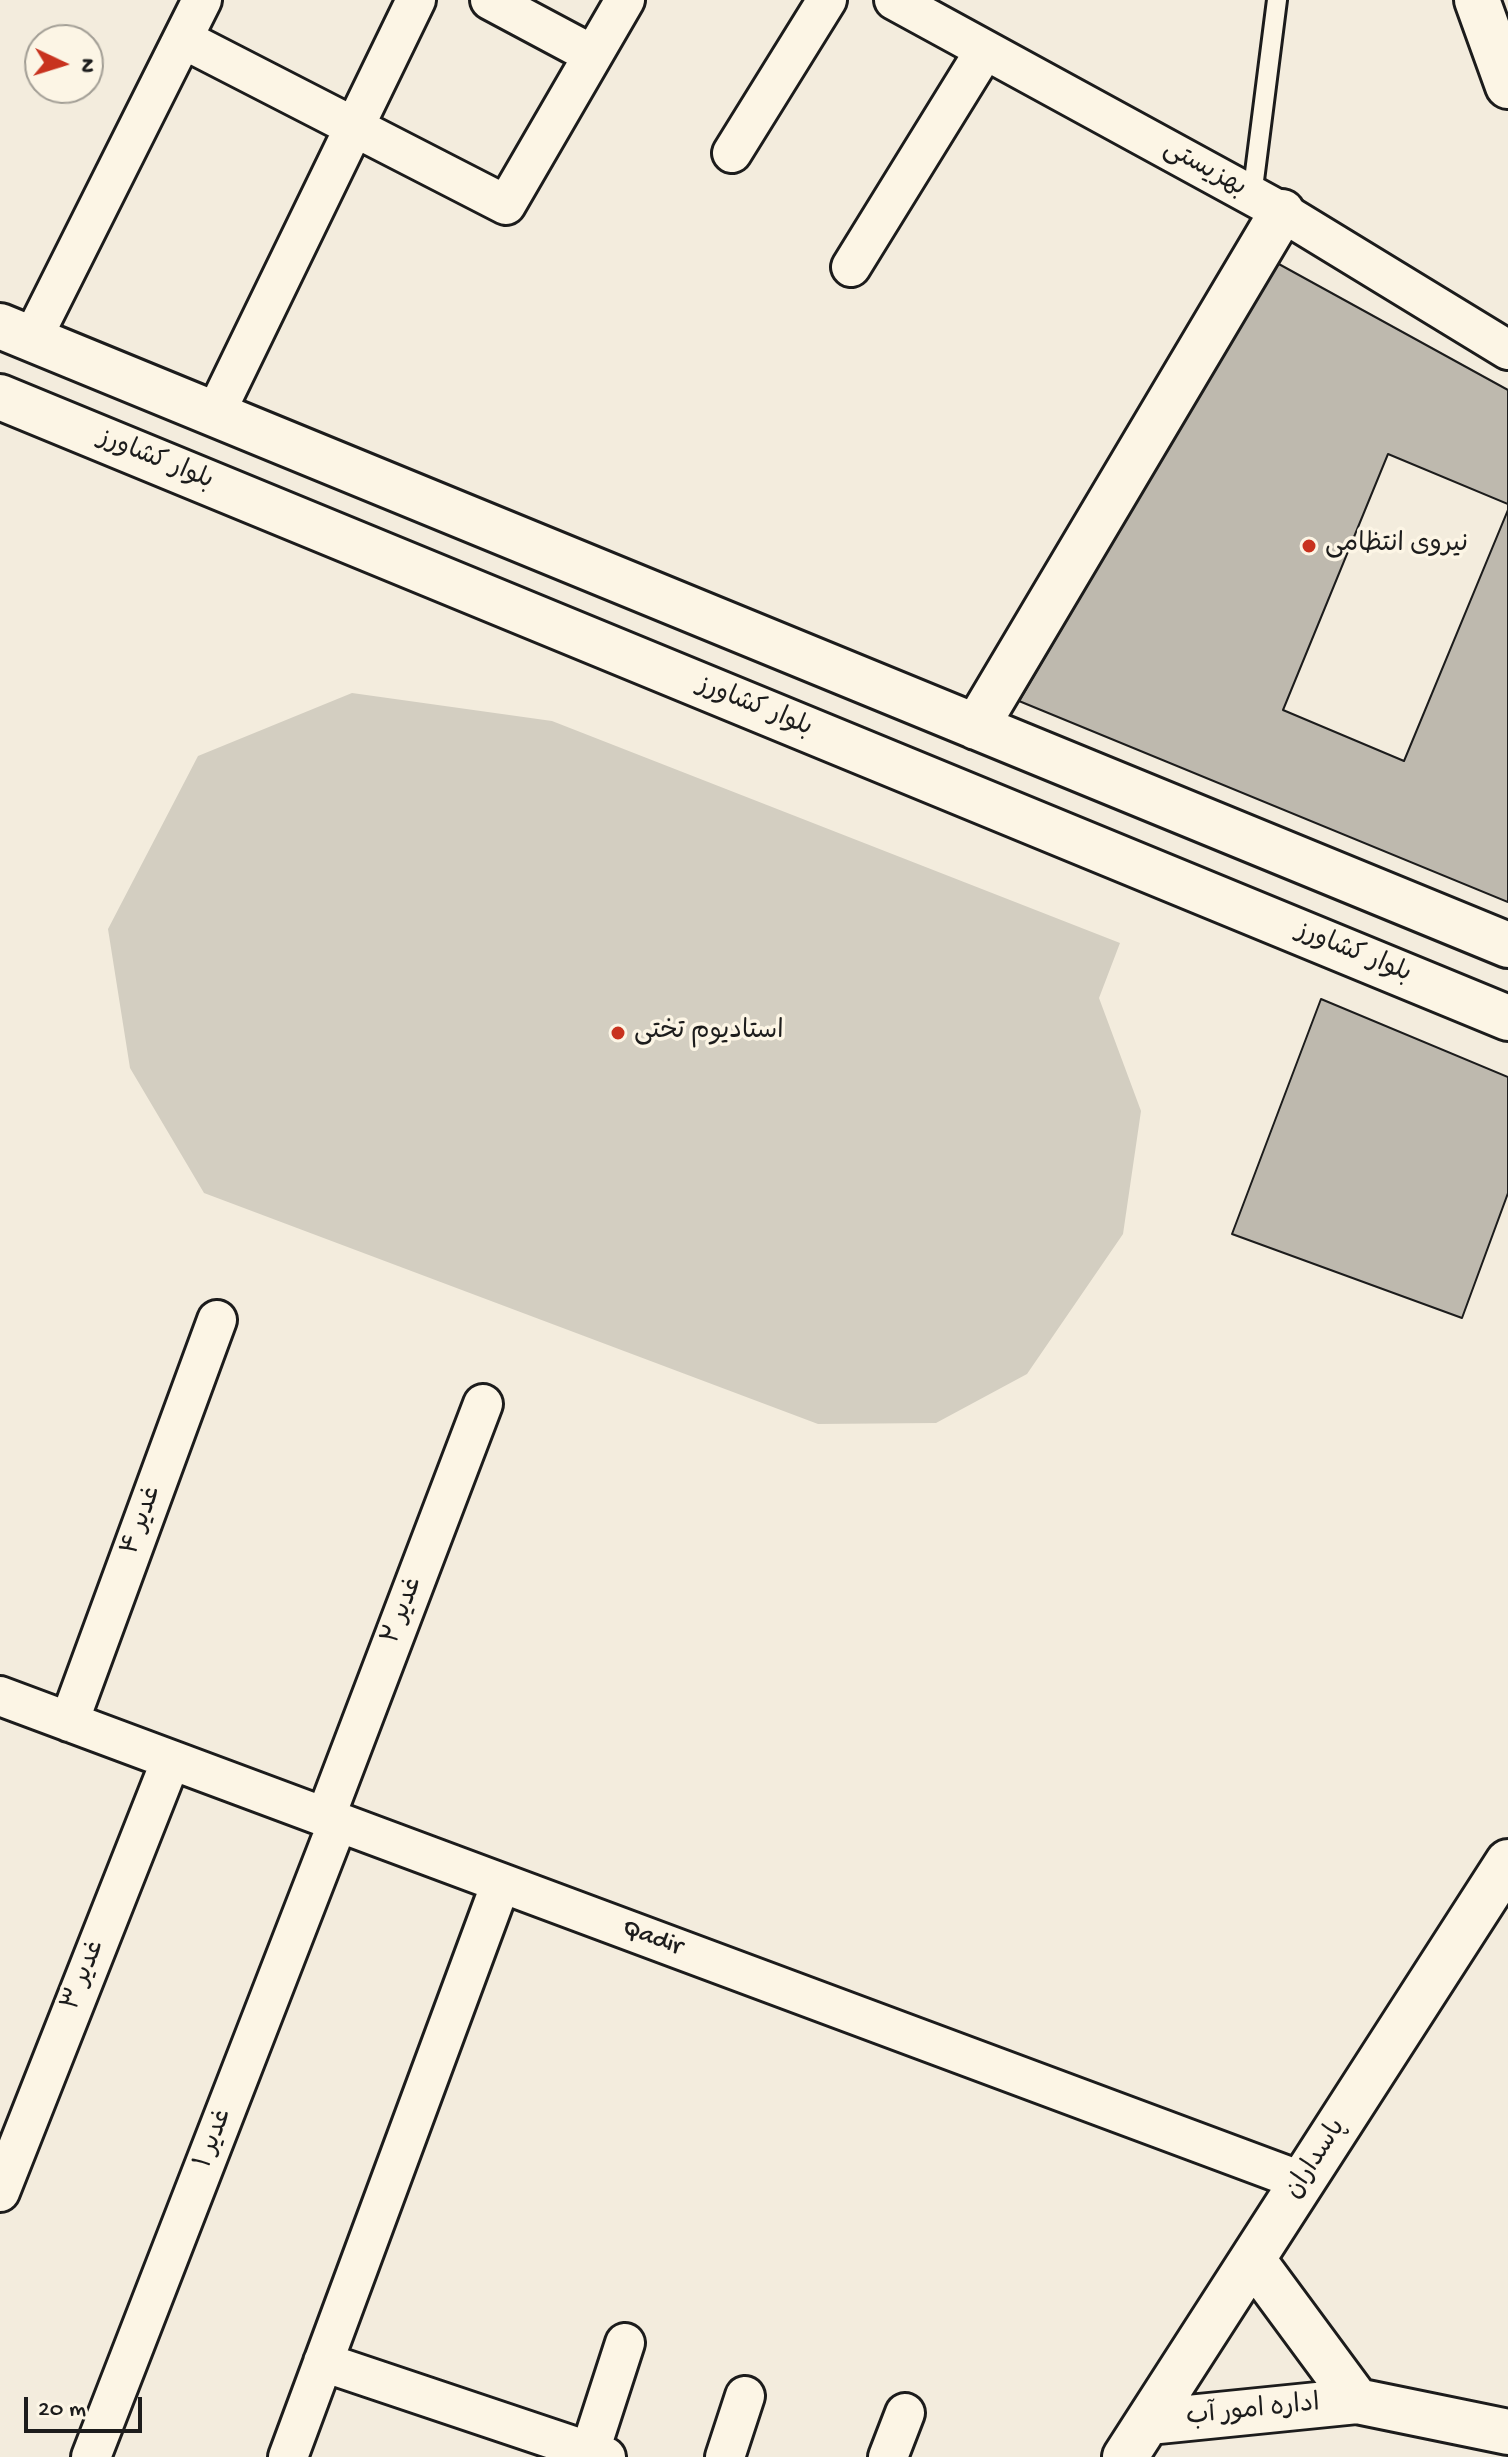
<!DOCTYPE html>
<html>
<head>
<meta charset="utf-8">
<style>
  body { margin:0 }
  #map { position:relative; width:1508px; height:2457px; overflow:hidden; background:#f3ecdd; font-family:"Gochi Hand",sans-serif }
  canvas { display:block }
  .north { position:absolute; left:24px; top:24px; width:80px; height:80px; box-sizing:border-box; background:#fcf5e5; border:2px solid #a29e95; border-radius:50%; rotate:94deg; font-size:22px; font-weight:700; line-height:32px; text-align:center; color:#1c1c1c }
  .north::after { content:''; display:block; margin:auto; width:28px; height:36px; background:#c8321e; clip-path:polygon(50% 0,100% 100%,50% 72%,0 100%) }
  .scale { position:absolute; left:24px; top:2397px; width:118px; height:36px; box-sizing:border-box; border:4px solid #1c1c1c; border-top:0; padding-left:10px; font-size:24px; line-height:28px; white-space:nowrap; color:#1c1c1c; -webkit-text-stroke:6px #fcf5e5; paint-order:stroke }
</style>
</head>
<body>
<div id="map">
<canvas width="1508" height="2457"></canvas>
<div class="north">N</div>
<div class="scale">20 m</div>
</div>
<script>
const c = document.querySelector('canvas').getContext('2d');
c.lineJoin = 'round';
function fillPath(path, color) { c.fillStyle = color; c.fill(path, 'evenodd'); }
function strokePath(path, color, width, dash) { c.strokeStyle = color; c.lineWidth = width; c.lineCap = dash ? 'butt' : 'round'; c.setLineDash(dash || []); c.stroke(path); }
function drawText(font, color, halo, rows, align = 'center') {
  c.font = font + ' "Gochi Hand","Playpen Sans Arabic",sans-serif'; c.lineWidth = 7; c.setLineDash([]); c.textBaseline = 'middle'; c.strokeStyle = halo; c.fillStyle = color; for (const [text, x, y, turn = 0] of rows) {
    c.save(); c.translate(x, y); c.rotate((+turn || 0) * Math.PI / 180); c.textAlign = isNaN(turn) ? turn : align; if (halo) c.strokeText(text, 0, 0); c.fillText(text, 0, 0); c.restore();
  }
}
const green = new Path2D(`
  M352 693 552 721 1120 943 1099 998 1141 1111 1123 1234 1027 1374 936 1423 818 1424 204 1193 130 1068 108 929 198 756Z`);
const building = new Path2D(`
  M1277 263 1508 390V902L1019 701Z
  M1388 454 1508 504V510L1404 761 1283 710Z
  M1321 999 1508 1077V1193L1462 1318 1232 1234Z`);
const service = new Path2D(`
  M1252 196 1277 0`);
const minor = new Path2D(`
  M490 0 593 55
  M894 0 1282 212 1508 350
  M183 39 506 205 625 0
  M732 153 827 0
  M851 267 985 50
  M32 339 202 0
  M215 414 416 0
  M0 1696 1304 2182
  M69 1722 217 1320
  M325 1818 483 1404
  M0 2192 171 1760
  M323 2362 606 2457
  M91 2457 338 1822
  M288 2457 501 1883
  M588 2457 625 2343
  M725 2457 745 2396
  M888 2457 905 2413`);
const tertiary = new Path2D(`
  M1477 0 1508 86
  M0 326 1508 945
  M0 397 1508 1018
  M976 727 1282 212
  M1253 2260 1357 2401
  M1149 2422 1357 2401 1508 2432
  M1125 2457 1508 1862`);
const markers = [
  [1309,546,8,"#c8321e"],
  [618,1033,8,"#c8321e"]
];
const streetNames = [
  ["بهزیستی",1204,170,29],
  ["بلوار کشاورز",155,461,22],
  ["بلوار کشاورز",754,708,22],
  ["بلوار کشاورز",1353,954,22],
  ["غدیر ۴",143,1521,-70],
  ["غدیر ۲",404,1611,-69],
  ["Qadir",652,1939,20],
  ["غدیر ۳",85,1976,-68],
  ["غدیر ۱",215,2139,-69],
  ["پاسداران",1317,2160,-57],
  ["اداره امور آب",1253,2412,-6]
];
const poiNames = [
  ["نیروی انتظامی",1325,546],
  ["استادیوم تختی",634,1033]
];
fillPath(green, '#d3cec1');
fillPath(building, '#beb9ae');
strokePath(building, '#1c1c1c', 2);
strokePath(service, '#1c1c1c', 24);
strokePath(minor, '#1c1c1c', 44);
strokePath(tertiary, '#1c1c1c', 50);
strokePath(service, '#fcf5e5', 18);
strokePath(minor, '#fcf5e5', 38);
strokePath(tertiary, '#fcf5e5', 44);
for (const [x, y, r, color] of markers) { const dot = new Path2D(); dot.arc(x, y, r, 0, 2 * Math.PI); c.fillStyle = color; c.fill(dot); strokePath(dot, '#fcf5e5', 3); }
drawText('26px', '#1c1c1c', '#fcf5e5', streetNames);
drawText('26px', '#1c1c1c', '#fcf5e5', poiNames, 'left');
</script>
</body>
</html>
